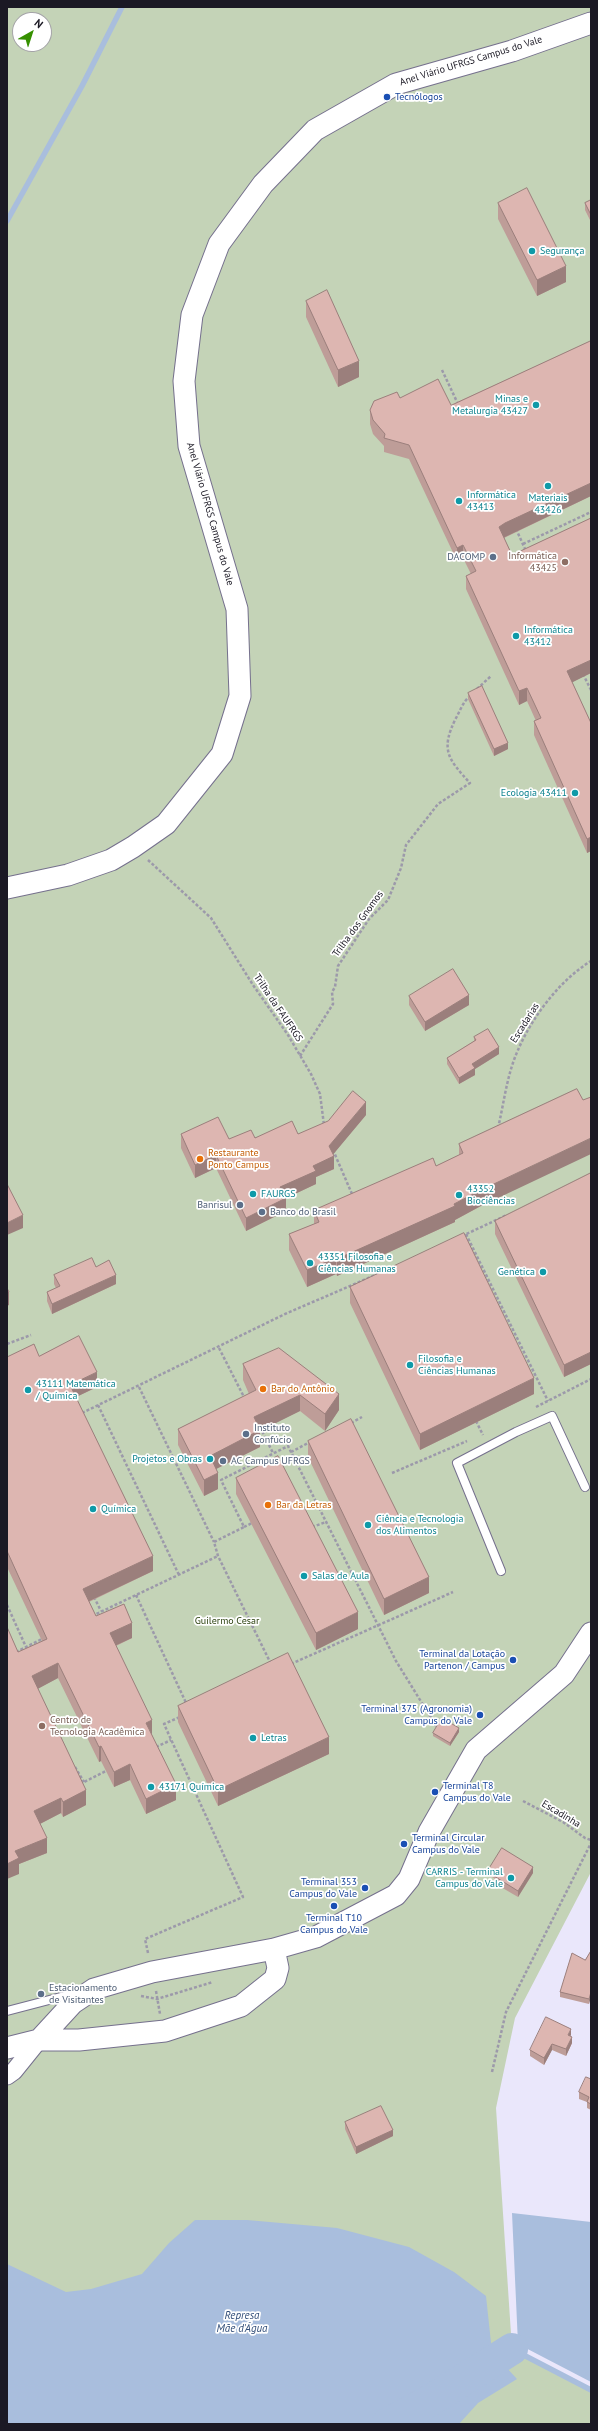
<!DOCTYPE html>
<html>
<head>
<meta charset="utf-8">
<style>
  body { margin:0 }
  #map { position:relative; width:598px; height:2431px; overflow:hidden; background:#eae7fb; font-family:"PT Sans",sans-serif }
  canvas { display:block }
  .frame { position:absolute; inset:0; border:8px solid #1b1924; pointer-events:none }
  .north { position:absolute; left:12px; top:12px; width:40px; height:40px; box-sizing:border-box; background:#fff; border:1px solid #a4a3a7; border-radius:50%; rotate:39deg; font-size:11px; font-weight:700; line-height:16px; text-align:center; color:#1b1924 }
  .north::after { content:''; display:block; margin:auto; width:14px; height:18px; background:#369000; clip-path:polygon(50% 0,100% 100%,50% 72%,0 100%) }
</style>
</head>
<body>
<div id="map">
<canvas width="598" height="2431"></canvas>
<div class="frame"></div>
<div class="north">N</div>
</div>
<script>
const c = document.querySelector('canvas').getContext('2d');
c.lineJoin = 'round';
function fillPath(path, color) { c.fillStyle = color; c.fill(path, 'evenodd'); }
function strokePath(path, color, width, dash) { c.strokeStyle = color; c.lineWidth = width; c.lineCap = dash ? 'butt' : 'round'; c.setLineDash(dash || []); c.stroke(path); }
function drawText(font, color, halo, rows, align = 'center') {
  c.font = font + ' "PT Sans",sans-serif'; c.lineWidth = 3.5; c.setLineDash([]); c.textBaseline = 'middle'; c.strokeStyle = halo; c.fillStyle = color; for (const [text, x, y, turn = 0] of rows) {
    c.save(); c.translate(x, y); c.rotate((+turn || 0) * Math.PI / 180); c.textAlign = isNaN(turn) ? turn : align; if (halo) c.strokeText(text, 0, 0); c.fillText(text, 0, 0); c.restore();
  }
}
const green = new Path2D(`
  M7 7H591V1872L515 2018 496 2108 512 2349 591 2390V2424H7ZM20 20H44V44H20Z`);
const water = new Path2D(`
  M512 2213 591 2222V2382L518 2344Z
  M195 2220H247L337 2228 409 2247 454 2272 486 2296 492 2352 517 2379 478 2403 459 2424H7V2264L66 2292 91 2289 142 2274 169 2243Z`);
const stream = new Path2D(`
  M7 221 82 86 122 7
  M512 2349 591 2390`);
const river = new Path2D(`
  M387 2424 431 2400 512 2349`);
const path = new Path2D(`
  M442 370 458 404
  M516 529 526 551
  M523 544 591 512
  M583 674 591 690
  M477 689 491 676
  M148 860 211 918 253 985 288 1035 311 1074 320 1094 324 1125
  M300 1056 333 1004 332 992 335 987 338 966 369 919 388 900 401 868 406 845 438 804 470 783C448 759 440 750 456 718 460 711 463 702 469 697
  M498 1128C504 1103 507 1074 518 1050 532 1017 560 980 591 961
  M333 1150 352 1194
  M466 1234 548 1401
  M462 1236 507 1215
  M7 1344 31 1335
  M219 1348 245 1399
  M139 1387 214 1542
  M98 1405 179 1575
  M536 1407 591 1379
  M82 1413 285 1314 387 1270
  M476 1421 483 1435
  M351 1423 362 1417
  M260 1427 273 1453
  M291 1452 310 1442
  M392 1473 467 1441
  M244 1527 254 1522
  M312 1527 326 1522
  M136 1595 187 1705
  M94 1597 101 1611
  M7 1605 26 1647
  M92 1616 218 1556
  M16 1652 42 1639
  M271 1664 218 1556 214 1542 244 1527 221 1480 288 1446 396 1661 438 1729
  M291 1664 453 1592
  M156 1747 171 1740
  M75 1767 84 1782
  M80 1784 108 1770
  M523 1801 563 1822 585 1838 591 1840
  M148 1953 145 1939 243 1897 164 1724 180 1717
  M156 1991 160 2014
  M141 1996 157 1999 213 1982
  M492 2072 506 2012 591 1843`);
const service = new Path2D(`
  M501 1571 457 1463 516 1432 552 1416 585 1487
  M7 2011 76 1993`);
const minor = new Path2D(`
  M7 2076 14 2071 39 2040`);
const tertiary = new Path2D(`
  M7 888 68 875 111 860 133 847 166 824 222 754 240 696 237 609 189 446 184 381 192 315 219 244 263 184 315 130 396 84 512 51 591 23
  M39 2040 73 2003 94 1989 152 1972 274 1949 316 1937 396 1895 409 1879 429 1832 476 1750 564 1674 591 1633
  M7 2048 39 2040H79L165 2031 241 2006 275 1979 278 1968 274 1949`);
const wall = new Path2D(`
  M591 200V222L585 210V203Z
  M498 203 566 282 537 296 498 219Z
  M306 301 359 377 338 387 306 317Z
  M591 341V496L504 538 512 555 591 518V673L572 682 591 723V851L587 853 534 735V721H536L527 701 519 705 466 589V576L471 574 463 558 457 561 409 459 384 452V446L373 434 370 424V410L400 398 451 405Z
  M468 693 508 749 494 756 468 699Z
  M409 996 469 1005 425 1031 409 1005Z
  M474 1037 499 1054 475 1069V1075L459 1084 447 1064V1058L474 1041Z
  M577 1089 479 1207 455 1220V1222L337 1276 336 1274 307 1287 289 1250V1234L314 1224V1210L436 1166 459 1155V1144Z
  M366 1115 333 1154 334 1169 316 1177V1184L286 1198V1211L246 1231 216 1168 195 1178 181 1148V1134L229 1139 298 1134Z
  M591 1173V1364L564 1377 495 1234V1221Z
  M54 1275 116 1284 52 1314 47 1301V1292L56 1288 54 1284Z
  M350 1287 534 1394 420 1450 350 1303Z
  M7 1357 97 1387 76 1397 153 1571 89 1602 96 1616 132 1638 116 1646 152 1735 176 1800 146 1814 130 1780 114 1787 101 1761 99 1762 58 1678 37 1689 86 1805 63 1817 61 1813 40 1824 47 1853 19 1864V1874L18 1652 42 1641 7 1567Z
  M243 1364 339 1410 325 1431 300 1411 260 1430V1447L216 1469 218 1489 204 1496 178 1445V1429L249 1394 243 1380Z
  M308 1441 429 1593 384 1615 308 1457Z
  M236 1478 358 1629 316 1650 236 1494Z
  M178 1706 329 1754 218 1806 178 1722Z
  M459 1732 450 1746 433 1736V1733Z
  M489 1869 533 1873 518 1897 494 1883V1878L489 1876Z
  M591 1951 589 2004 560 1997V1992L585 1960Z
  M570 2036 572 2043 566 2056 552 2050 544 2065 530 2056V2050Z
  M591 2079V2110L587 2108V2102L579 2099V2092Z
  M345 2122 393 2136 356 2154 345 2129Z`);
const shadedWall = new Path2D(`
  M566 266V282L537 296V280Z
  M359 361V377L338 387V370Z
  M591 483V496L505 537 499 541V527L505 523Z
  M463 545V558L457 561V548Z
  M591 660V673L567 685V671Z
  M527 688V701L519 705V691Z
  M508 743V749L494 756V749Z
  M591 837V851L587 853V839Z
  M469 995V1005L425 1031V1022Z
  M499 1047V1054L475 1069V1075L459 1084V1078L472 1064Z
  M366 1102V1115L331 1157 334 1156V1169L316 1177V1184L280 1201V1187L329 1146Z
  M591 1138V1154L479 1207 455 1220V1222L337 1276V1259L454 1204 479 1191Z
  M216 1155V1168L195 1178V1165Z
  M286 1198V1211L246 1231V1218Z
  M23 1215V1228L7 1235V1223Z
  M336 1258V1274L307 1287V1270Z
  M116 1275V1284L52 1314V1304Z
  M9 1292V1305L7 1306V1294Z
  M591 1352V1364L564 1377V1365Z
  M97 1372V1387L70 1400V1385Z
  M534 1378V1394L420 1450V1434Z
  M339 1394V1410L325 1431V1414Z
  M300 1395V1411L254 1434V1417Z
  M260 1430V1447L210 1472V1456Z
  M218 1473V1489L204 1496V1480Z
  M153 1556V1571L83 1604V1589Z
  M429 1577V1593L384 1615V1599Z
  M358 1612V1629L316 1650V1633Z
  M132 1623V1638L110 1648V1633Z
  M58 1663V1678L32 1692V1676Z
  M152 1720V1735L146 1723Z
  M459 1728V1732L450 1746V1743Z
  M329 1737V1754L218 1806V1790Z
  M101 1746V1761L99 1762V1747Z
  M130 1764V1780L114 1787V1772Z
  M176 1784V1800L146 1814V1799Z
  M86 1790V1805L63 1817V1802Z
  M61 1798V1813L34 1827V1811Z
  M47 1838V1853L19 1864V1874L7 1879V1864L15 1851Z
  M533 1867V1873L518 1897V1891Z
  M591 1992V1997L589 2004V1999Z
  M571 2029V2035L568 2041V2035Z
  M572 2037V2043L566 2056V2049Z
  M552 2044V2050L544 2065V2058Z
  M393 2130V2136L356 2154V2147Z`);
const building = new Path2D(`
  M527 188 566 266 537 280 498 203Z
  M591 200V215L585 203Z
  M327 290 359 361 338 370 306 301Z
  M591 341V483L505 523 499 527 512 555 591 518V660L567 671 591 723V837L587 839 534 721 541 718 527 688 519 691 466 576 476 571 463 545 457 548 409 445 384 438 385 434 373 420 370 410 374 401 397 392 400 398 438 379 451 405Z
  M482 686 508 743 494 749 468 693Z
  M453 969 469 995 425 1022 409 996Z
  M488 1029 499 1047 472 1064 475 1068 459 1078 447 1058 476 1040 474 1037Z
  M577 1089 583 1100 591 1097V1138L479 1191 454 1204 455 1206 337 1259 336 1258 307 1270 289 1234 319 1222 314 1210 433 1158 436 1166 463 1153 459 1144Z
  M353 1091 366 1102 329 1146 334 1156 313 1166 316 1171 280 1187 286 1198 246 1218 216 1155 195 1165 181 1134 218 1117 229 1139 251 1130 255 1138 292 1121 298 1134 328 1121Z
  M591 1173V1352L564 1365 495 1221Z
  M7 1184 23 1215 7 1223Z
  M464 1233 534 1378 420 1434 350 1287Z
  M92 1258 96 1267 109 1260 116 1275 52 1304 47 1292 60 1286 54 1275Z
  M7 1288 9 1292 7 1294Z
  M79 1336 97 1372 70 1385 153 1556 83 1589 96 1616 124 1604 132 1623 110 1633 152 1720 146 1723 176 1784 146 1799 130 1764 114 1772 101 1746 99 1747 58 1663 32 1676 86 1790 63 1802 61 1798 34 1811 47 1838 15 1851 19 1858 7 1864V1627L18 1652 47 1639 7 1551V1357L34 1344 39 1356Z
  M279 1348 339 1394 325 1414 300 1395 254 1417 260 1430 210 1456 218 1473 204 1480 178 1429 256 1390 243 1364Z
  M351 1419 429 1577 384 1599 308 1441Z
  M278 1456 358 1612 316 1633 236 1478Z
  M288 1653 329 1737 218 1790 178 1706Z
  M442 1718 459 1728 450 1743 433 1733Z
  M502 1848 533 1867 518 1891 494 1876 496 1873 489 1869Z
  M591 1951V1992L589 1999 560 1992 572 1953 585 1960Z
  M546 2017 571 2029 568 2035 572 2037 566 2049 552 2044 544 2058 530 2050Z
  M586 2077 591 2079V2104L587 2102 589 2097 579 2092Z
  M381 2106 393 2130 356 2147 345 2122Z`);
const markers = [
  [387,97,4,"#1a4fb4"],
  [532,251,4,"#0f9aa8"],
  [536,405,4,"#0f9aa8"],
  [548,486,4,"#0f9aa8"],
  [459,501,4,"#0f9aa8"],
  [493,557,4,"#5c6f8a"],
  [565,562,4,"#8d6e63"],
  [516,636,4,"#0f9aa8"],
  [575,793,4,"#0f9aa8"],
  [200,1159,4,"#e8710a"],
  [253,1194,4,"#0f9aa8"],
  [459,1195,4,"#0f9aa8"],
  [240,1205,4,"#5c6f8a"],
  [262,1212,4,"#5c6f8a"],
  [310,1263,4,"#0f9aa8"],
  [543,1272,4,"#0f9aa8"],
  [410,1365,4,"#0f9aa8"],
  [263,1389,4,"#e8710a"],
  [28,1390,4,"#0f9aa8"],
  [246,1434,4,"#5c6f8a"],
  [210,1459,4,"#0f9aa8"],
  [223,1461,4,"#5c6f8a"],
  [268,1505,4,"#e8710a"],
  [93,1509,4,"#0f9aa8"],
  [368,1525,4,"#0f9aa8"],
  [304,1576,4,"#0f9aa8"],
  [513,1660,4,"#1a4fb4"],
  [480,1715,4,"#1a4fb4"],
  [42,1726,4,"#8d6e63"],
  [253,1738,4,"#0f9aa8"],
  [151,1787,4,"#0f9aa8"],
  [435,1792,4,"#1a4fb4"],
  [404,1844,4,"#1a4fb4"],
  [511,1878,4,"#0f9aa8"],
  [365,1888,4,"#1a4fb4"],
  [334,1906,4,"#1a4fb4"],
  [41,1994,4,"#5c6f8a"]
];
const streetNames = [
  ["Anel Viário UFRGS Campus do Vale",471,61,-17],
  ["Anel Viário UFRGS Campus do Vale",210,514,74],
  ["Trilha dos Gnomos",358,924,-54],
  ["Trilha da FAUFRGS",278,1008,56],
  ["Escadarias",525,1023,-58],
  ["Escadinha",561,1814,31]
];
const transitNames = [
  ["Tecnólogos",395,97],
  ["Terminal da Lotação",505,1654,"right"],
  ["Partenon / Campus",505,1666,"right"],
  ["Terminal 375 (Agronomia)",472,1709,"right"],
  ["Campus do Vale",472,1721,"right"],
  ["Terminal T8",443,1786],
  ["Campus do Vale",443,1798],
  ["Terminal Circular",412,1838],
  ["Campus do Vale",412,1850],
  ["Terminal 353",357,1882,"right"],
  ["Campus do Vale",357,1894,"right"],
  ["Terminal T10",334,1918,"center"],
  ["Campus do Vale",334,1930,"center"]
];
const cultureNames = [
  ["Segurança",540,251],
  ["Minas e",528,399,"right"],
  ["Metalurgia 43427",528,411,"right"],
  ["Informática",467,495],
  ["43413",467,507],
  ["Materiais",548,498,"center"],
  ["43426",548,510,"center"],
  ["Informática",524,630],
  ["43412",524,642],
  ["Ecologia 43411",567,793,"right"],
  ["43352",467,1189],
  ["Biociências",467,1201],
  ["FAURGS",261,1194],
  ["43351 Filosofia e",318,1257],
  ["Ciências Humanas",318,1269],
  ["Genética",535,1272,"right"],
  ["Filosofia e",418,1359],
  ["Ciências Humanas",418,1371],
  ["43111 Matemática",36,1384],
  ["/ Química",36,1396],
  ["Projetos e Obras",202,1459,"right"],
  ["Química",101,1509],
  ["Ciência e Tecnologia",376,1519],
  ["dos Alimentos",376,1531],
  ["Salas de Aula",312,1576],
  ["Letras",261,1738],
  ["43171 Química",159,1787],
  ["CARRIS - Terminal",503,1872,"right"],
  ["Campus do Vale",503,1884,"right"]
];
const educationNames = [
  ["Informática",557,556],
  ["43425",557,568],
  ["Centro de",50,1720,"left"],
  ["Tecnologia Acadêmica",50,1732,"left"]
];
const serviceNames = [
  ["DACOMP",485,557,"right"],
  ["Banrisul",232,1205,"right"],
  ["Banco do Brasil",270,1212],
  ["Instituto",254,1428],
  ["Confúcio",254,1440],
  ["AC Campus UFRGS",231,1461],
  ["Estacionamento",49,1988],
  ["de Visitantes",49,2000]
];
const foodNames = [
  ["Restaurante",208,1153],
  ["Ponto Campus",208,1165],
  ["Bar do Antônio",271,1389],
  ["Bar da Letras",276,1505]
];
const parkNames = [
  ["Guilermo Cesar",227,1621]
];
const waterNames = [
  ["Represa",242,2316],
  ["Mãe d'Água",242,2329]
];
fillPath(green, '#c4d3b7');
fillPath(water, '#a9bedd');
strokePath(stream, '#a9bedd', 5.5);
strokePath(river, '#a9bedd', 32);
strokePath(service, '#75708d', 10);
strokePath(minor, '#75708d', 19);
strokePath(tertiary, '#75708d', 23);
strokePath(path, '#9c99aa', 2.5, [3, 2]);
strokePath(service, '#fff', 8);
strokePath(minor, '#fff', 17);
strokePath(tertiary, '#fff', 21);
fillPath(wall, '#be9d98');
fillPath(shadedWall, '#9b7f7c');
fillPath(building, '#ddb6b1');
strokePath(building, '#9b7f7c', 1);
for (const [x, y, r, color] of markers) { const dot = new Path2D(); dot.arc(x, y, r, 0, 2 * Math.PI); c.fillStyle = color; c.fill(dot); strokePath(dot, '#fff', 1.5); }
drawText('10px', '#1b1924', '#fff', streetNames);
drawText('10px', '#164399', '#fff', transitNames, 'left');
drawText('10px', '#0d838f', '#fff', cultureNames, 'left');
drawText('10px', '#785e54', '#fff', educationNames, 'right');
drawText('10px', '#4e5e75', '#fff', serviceNames, 'left');
drawText('10px', '#c56008', '#fff', foodNames, 'left');
drawText('10px', '#2b410e', '#fff', parkNames);
drawText('italic 11px', '#324e79', '#fff', waterNames);
</script>
</body>
</html>
